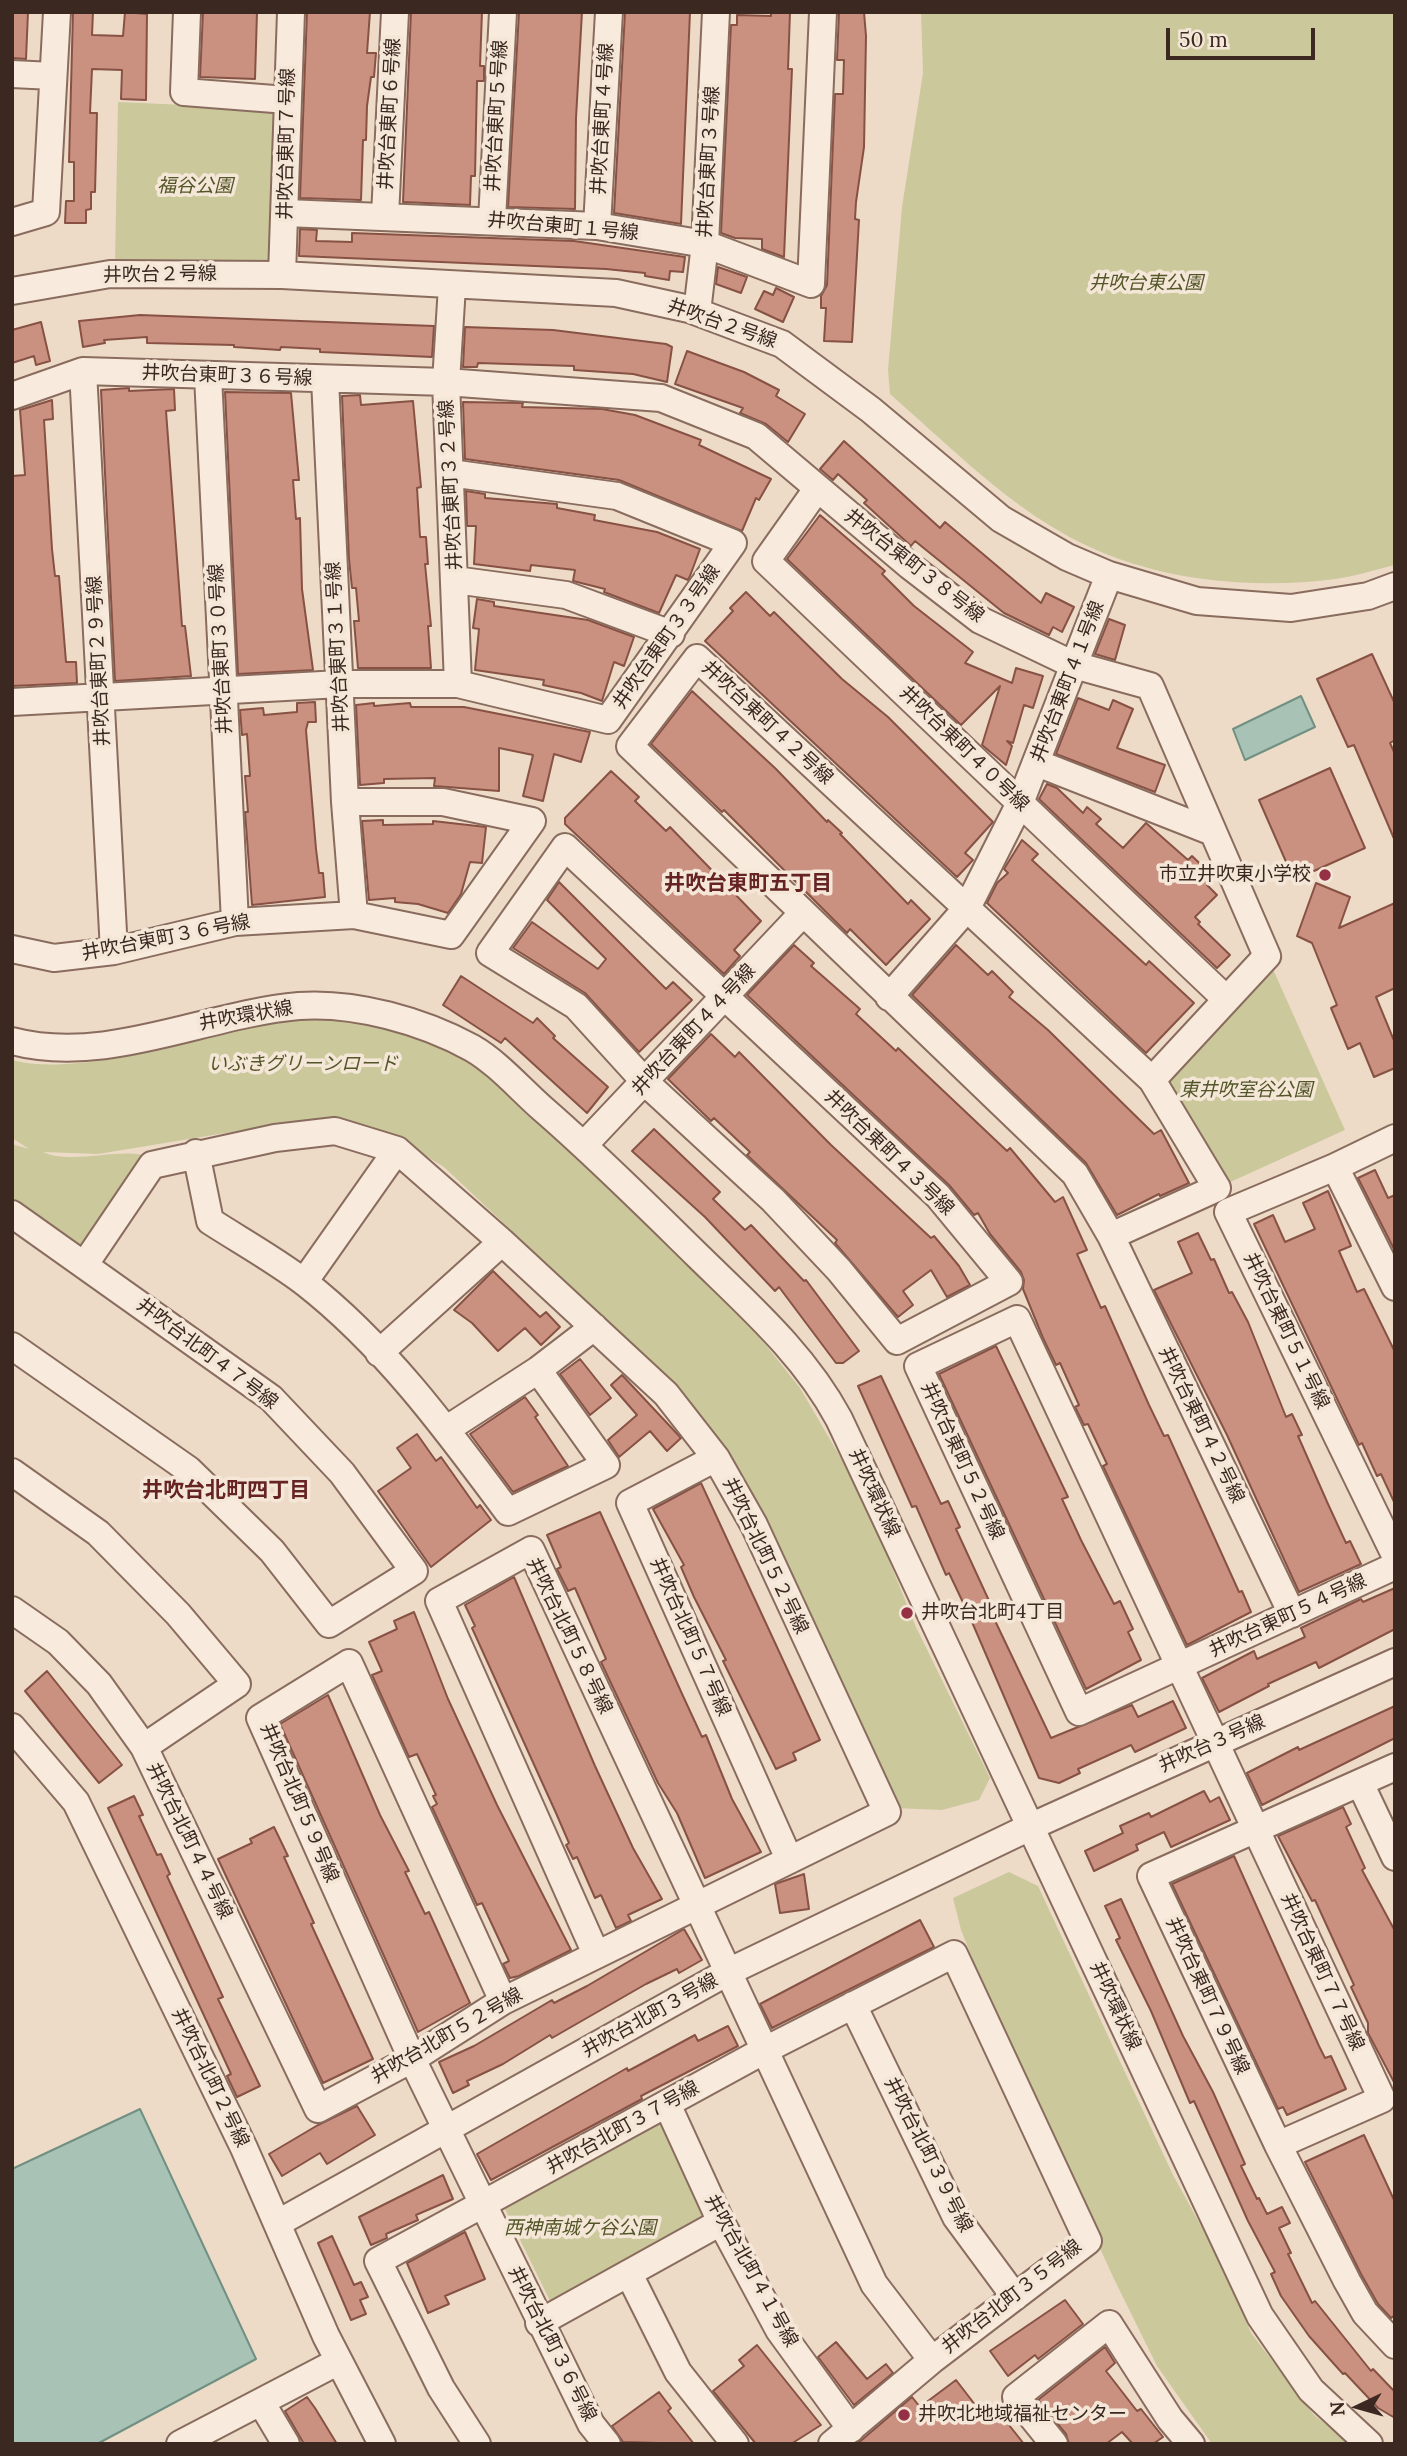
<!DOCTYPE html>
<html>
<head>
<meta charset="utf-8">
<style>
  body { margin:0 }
  #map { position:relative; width:1407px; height:2456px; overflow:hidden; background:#eddbc8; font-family:Lora,serif }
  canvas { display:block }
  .frame { position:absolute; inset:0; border:14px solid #3a2821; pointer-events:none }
  .north { position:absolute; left:1323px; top:2372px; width:70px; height:70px; -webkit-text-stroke:5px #f5e7d8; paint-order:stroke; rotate:265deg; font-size:19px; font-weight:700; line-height:28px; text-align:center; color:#3a2821 }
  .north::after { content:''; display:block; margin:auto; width:24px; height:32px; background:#3a2821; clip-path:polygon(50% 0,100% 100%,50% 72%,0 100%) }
  .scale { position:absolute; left:1166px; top:28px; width:149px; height:32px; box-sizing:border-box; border:4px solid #3a2821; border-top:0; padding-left:9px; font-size:21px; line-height:24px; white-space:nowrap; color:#3a2821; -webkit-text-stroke:5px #f5e7d8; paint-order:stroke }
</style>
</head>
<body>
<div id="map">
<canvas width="1407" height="2456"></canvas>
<div class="frame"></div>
<div class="north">N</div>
<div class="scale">50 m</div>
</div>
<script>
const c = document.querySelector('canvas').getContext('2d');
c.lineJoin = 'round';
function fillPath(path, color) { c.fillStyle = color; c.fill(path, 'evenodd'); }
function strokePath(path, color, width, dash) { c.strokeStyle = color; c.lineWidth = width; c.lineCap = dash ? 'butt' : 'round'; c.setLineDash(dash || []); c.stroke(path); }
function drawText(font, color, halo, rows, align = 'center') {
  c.font = font + ' Lora,"Noto Sans JP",serif'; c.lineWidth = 7; c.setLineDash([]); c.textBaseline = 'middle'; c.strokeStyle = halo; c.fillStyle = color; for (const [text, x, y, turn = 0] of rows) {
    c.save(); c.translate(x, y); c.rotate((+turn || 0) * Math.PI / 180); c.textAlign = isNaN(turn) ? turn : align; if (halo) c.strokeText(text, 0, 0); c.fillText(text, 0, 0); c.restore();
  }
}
const green = new Path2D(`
  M921 12H1395V565C1373 570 1350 578 1327 580 1237 590 1138 578 1059 531 997 495 944 441 890 394L888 370 902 207 923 73Z
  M118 102 276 109 272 267 115 264Z
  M1267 956 1345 1130 1217 1188 1152 1080Z
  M301 1006 387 1024 465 1058 547 1122 657 1227 750 1325 800 1388 863 1496 916 1627 990 1778 979 1800 942 1810 894 1808 690 1408 618 1331 444 1167 400 1140 354 1122 305 1123 256 1128 98 1154 43 1152C72 1166 129 1145 149 1158L82 1255 12 1205V1144L29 1149 12 1138V1060C83 1080 230 1029 301 1006Z
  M1009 1872 1038 1886 1173 2175 1221 2262 1251 2333 1314 2415 1350 2444H1212L1157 2366 1115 2281 1016 2066 961 1930 953 1898Z
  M671 2116 708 2218 553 2307 504 2207Z`);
const water = new Path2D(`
  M1301 696 1315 727 1245 760 1233 729Z
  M140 2109 256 2359 97 2444H12V2169Z`);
const building = new Path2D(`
  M12 12H28L26 59 12 58Z
  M73 12H93L92 35 123 36 125 12 147 14 146 100 121 99 122 70 92 69 90 113H97L95 192H91V209L86 210V223H65L66 201H74V162H69Z
  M203 12H257L255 79 200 77Z
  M307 12H370L367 53H376L374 77H371L367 106 366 140H363L361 200 300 198Z
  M411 12H482L480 66H484V81H477L475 176H471L470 205 403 202Z
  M519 12H582L576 118 575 209 508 207Z
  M625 12H690L681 224 614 213Z
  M771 12H790L788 69H792L784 257 762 249V239L735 238 721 233 731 25H737V15L771 16Z
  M839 12H864L866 36 864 147 856 202 855 219 859 220 852 342 824 341 826 308H821V296L827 285 835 94H843L844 60H837Z
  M300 229 317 230 316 241 352 242V233L574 241 685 257 683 272 670 271 669 280 645 276V273L606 269 299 256Z
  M718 267 747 277 741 293 716 284Z
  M776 288 794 297 783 322 755 309 764 291 773 295Z
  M140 315 434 326 432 357 320 352V349L281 347 280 350 234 347V345L147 343V337L104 340 105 343 83 347 79 321Z
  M41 322 50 361 36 365 34 356 12 363V330Z
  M465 327 553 330 666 344 672 347 667 382 633 374 574 370V366L478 363 477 367H463Z
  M687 351 744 372 779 390 776 396 805 414 788 442 766 424 740 413 743 408 675 384Z
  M129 388V391L174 389 175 410 166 411 182 626H185L191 676 115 681 101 390Z
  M225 392 291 393 299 480H293L296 519 300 518 302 589 313 670 238 674Z
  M360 395 361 405 413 401 421 487 417 488 420 537H426L428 564H425L431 626H428L431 668H358L354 621H359L356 588H352L349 559 342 396Z
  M52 400 53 419 44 420 52 549 55 576H59L66 662H76L77 683 12 686V476L25 475 20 410Z
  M463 402 523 403 522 407 602 409 635 415 701 440 699 445 771 479 759 500 756 498 742 531 619 480 465 459Z
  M844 441 940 528 945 522 1041 603 1046 593 1074 607 1062 632 1053 627 1049 635 1004 613 915 541 911 546 864 503 867 500 838 474 833 480 820 469Z
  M466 491 485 494V498L557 504V508L595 515 594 520 657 532 700 549 690 576 688 580 676 575 659 613 604 592 605 589 573 581 575 570 531 565 530 571 474 564 476 526H467Z
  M820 515 885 571 882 574 914 606 973 652 965 663 1012 683 1016 668 1043 676 1033 708 1024 705 1013 743 1007 741 1012 746 1006 765 982 745 1000 686 961 725 787 559Z
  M746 592 770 616 774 612 842 679 888 717 993 822 965 853 973 860 957 877 705 641 733 611 730 608Z
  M477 599 494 602V606L588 620 634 637 624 666 614 662 602 701 581 693 543 685 544 680 475 670 479 629 473 628Z
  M1109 619 1125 625 1115 660 1095 654Z
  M1372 654 1395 704V740L1390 743 1395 754V841L1354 745 1348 747 1317 679Z
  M692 691 776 769 827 822 828 820 842 833 840 834 908 904 911 900 930 919 886 965 850 929 847 933 724 810 722 812 651 744Z
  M1078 698 1109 710 1113 700 1133 709 1117 748 1165 765 1155 792 1056 754Z
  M315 702 316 722H308L306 730 316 849 319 873H323L325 897 252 905 245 812H248L245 776H250L247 734 242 735 240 710 263 708 264 715 297 712V703Z
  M374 703V706L410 703 411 707H464L590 732 581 762 554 754 543 801 523 796 533 755 499 748V791L434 786 435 778 384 779V783L360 785 356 705Z
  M1330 768 1365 848 1294 880 1259 800Z
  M611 771 639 797 635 801 666 831 670 827 761 921 734 950 740 956 724 974 565 824V818Z
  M1047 784 1057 788 1083 813 1087 807 1101 819 1096 824 1123 848 1146 823 1188 860 1192 856 1214 877 1207 885 1217 895 1195 917 1200 922 1198 924 1230 955 1217 968 1039 799Z
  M383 820V825L433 824V821L486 827 482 863 470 862 461 894 448 913 418 904 395 902V898L369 900 362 821Z
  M1022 840 1038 854 1032 860 1146 965 1149 961 1194 1003 1146 1053 987 903 997 883 1008 873 1004 869Z
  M559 882 666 989 673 982 692 1000 639 1052 585 993 513 948 532 922 598 969 606 959 547 900Z
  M1316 883 1350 897 1339 928 1395 903V988L1376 997 1395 1043V1068L1374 1077 1360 1043 1348 1049 1331 1008 1337 1005 1312 943 1297 936Z
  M794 945 814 963 811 966 860 1009 856 1014 896 1051 898 1048 1007 1151 1010 1148 1055 1202 1063 1197 1087 1250 1077 1254 1101 1308 1105 1306 1149 1405 1164 1436 1168 1435 1239 1592 1242 1591 1251 1612 1187 1645 1103 1466 1107 1464 1088 1424 1084 1425 1075 1407 1079 1405 1060 1363 1056 1365 1043 1338 1023 1289 1024 1280 1021 1272 990 1234 978 1213 974 1215 949 1185 747 995Z
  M956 945 988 975 992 971 1013 992 1009 997 1048 1030 1154 1134 1161 1130 1189 1183 1160 1196 1159 1194 1117 1215 1086 1163 912 995Z
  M461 976 533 1023 537 1018 555 1036 553 1038 608 1087 587 1113 505 1038 501 1043 443 1005Z
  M711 1034 735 1057 739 1052 831 1145 931 1238 934 1236 959 1266 970 1285 947 1297 931 1270 903 1291 913 1305 898 1317 835 1243 837 1240 747 1155 750 1152 714 1118 711 1121 668 1079Z
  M654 1129 720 1192 713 1199 745 1230 751 1225 804 1281 806 1280 859 1351 843 1363H836L779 1287 775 1291 705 1217 632 1151Z
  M1375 1170 1388 1198 1395 1195V1251L1358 1178Z
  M1328 1191 1351 1246 1339 1251 1357 1292 1364 1289 1395 1352V1504L1381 1474 1377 1476 1362 1443 1359 1445 1254 1224 1273 1215 1285 1242 1315 1229 1303 1203Z
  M1198 1233 1211 1260 1214 1259 1229 1293 1232 1292 1248 1322 1286 1417 1292 1414 1302 1435 1298 1436 1328 1504 1346 1543 1350 1541 1361 1564 1299 1592 1227 1435 1154 1290 1192 1273 1178 1242Z
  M493 1271 540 1317 546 1312 560 1327 541 1345 525 1328 498 1351 472 1323 454 1310Z
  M996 1346 1068 1497 1062 1499 1081 1540 1114 1604 1120 1601 1133 1629 1128 1632 1141 1660 1086 1689 939 1374Z
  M580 1359 611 1398 590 1415 560 1374Z
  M622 1375 681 1438 667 1451 650 1431 619 1457 608 1440 637 1415 611 1385Z
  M881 1376 941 1504 948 1501 960 1527 956 1529 991 1605 988 1606 1051 1738 1132 1705 1138 1717 1173 1701 1186 1728 1135 1752 1131 1745 1078 1769 1080 1773 1059 1783 1039 1778 969 1615 949 1573 946 1575 916 1506 912 1507 858 1386Z
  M525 1397 538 1415 535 1417 568 1466 513 1492 470 1434Z
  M417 1434 436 1461 441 1457 477 1508 480 1505 491 1520 431 1567 378 1491 411 1468 397 1448Z
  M701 1483 820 1740 793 1753 796 1760 776 1769 723 1661 726 1660 694 1597 681 1567 684 1565 653 1509Z
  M600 1512 683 1696 702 1737 706 1735 732 1799 761 1852 705 1878 677 1813 658 1783 601 1662 606 1659 575 1588 568 1591 557 1569 561 1567 547 1535Z
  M514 1577 595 1766 633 1848 662 1899 628 1915 631 1921 616 1928 601 1895 595 1898 577 1857 573 1859 566 1845 569 1843 556 1813 472 1628 475 1626 465 1605Z
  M1395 1588V1629L1319 1668 1316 1662 1268 1684 1269 1686 1219 1712 1202 1678 1254 1651 1257 1659 1305 1637 1301 1628 1361 1599 1363 1602Z
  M414 1612 448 1699 497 1805 571 1950 519 1976 510 1978 503 1964 509 1961 482 1903 477 1905 432 1807 437 1804 433 1796 436 1795 417 1754 409 1757 372 1675 382 1671 369 1642 397 1629 394 1621Z
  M47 1671 122 1765 99 1783 25 1691Z
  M328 1695 380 1815 409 1871 405 1872 425 1914 429 1912 470 2003 418 2032 280 1724Z
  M1395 1706V1738L1262 1805 1247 1773 1298 1747 1299 1750Z
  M1204 1791 1210 1802 1219 1797 1230 1820 1171 1847 1164 1832 1136 1845 1138 1850 1094 1871 1085 1851 1123 1833 1120 1826 1149 1813 1151 1817Z
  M134 1796 143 1815 139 1816 157 1855 161 1854 170 1874 167 1876 223 1997 218 1999 260 2086 237 2097 227 2076 231 2074 108 1808Z
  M1343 1807 1351 1824 1346 1827 1365 1868 1362 1870 1395 1931V2084L1368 2033V2023L1351 1987 1354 1985 1315 1900 1312 1901 1278 1836Z
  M274 1827 288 1856 284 1857 314 1923 311 1924 373 2059 323 2083 218 1859 252 1843 250 1839Z
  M1234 1856 1319 2046 1325 2058 1331 2056 1346 2089 1287 2115 1283 2107 1278 2109 1172 1884Z
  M804 1874 809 1909 780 1913 775 1884Z
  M1121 1899 1183 2036 1213 2092 1245 2164 1241 2166 1257 2199 1259 2198 1267 2214 1282 2207 1290 2223 1279 2228 1291 2253 1288 2254 1312 2303 1315 2301 1371 2371 1373 2369 1395 2392V2418L1378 2408 1345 2373 1343 2374 1309 2336 1281 2296 1271 2274 1275 2272 1248 2221 1194 2101 1190 2103 1151 2011 1116 1940 1120 1938 1105 1906Z
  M920 1920 934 1947 772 2028 760 2004Z
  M684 1929 702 1960 679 1973 677 1969 646 1984 552 2038 550 2035 503 2064 467 2081 469 2085 453 2093 439 2062 474 2046 552 2000 554 2003 587 1986Z
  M728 2026 738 2046 641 2096 642 2099 491 2180 477 2154 627 2068 628 2071 695 2035 698 2041Z
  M357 2106 375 2135 327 2164 320 2153 282 2176 269 2154 318 2125Z
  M1364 2135 1395 2202V2315L1391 2318 1378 2304 1361 2274 1305 2162Z
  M443 2175 453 2199 416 2215 418 2220 386 2234 387 2238 371 2245 359 2217Z
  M465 2232 485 2279 445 2296 449 2304 428 2313 407 2263Z
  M332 2236 354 2285 361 2282 368 2297 360 2300 366 2314 351 2320 318 2243Z
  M1065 2300 1083 2324 1038 2359 1035 2355 1008 2376 990 2351Z
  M836 2342 867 2379 886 2364 893 2373 854 2405 818 2357Z
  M757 2345 821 2425 791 2444H756L713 2391 744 2366 739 2360Z
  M1105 2347 1115 2363 1106 2371 1137 2411 1141 2409 1163 2437 1153 2444H1133L1122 2432 1106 2444H1069L1066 2434 1038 2400Z
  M956 2380 983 2415 994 2406 1024 2444H857L912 2397 920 2407Z
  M659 2392 671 2408 668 2411 694 2444 623 2442 612 2426Z
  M307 2397 315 2408 337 2444H304L285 2411Z`);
const minor = new Path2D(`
  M187 12 184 92 287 100
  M12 74 53 76
  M286 213 597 226 705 244 811 284 823 12
  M385 216 395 12
  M492 220 503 12
  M12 222 46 212 57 12
  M597 226 609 12
  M282 275 291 12
  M452 286 446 382 458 684
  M12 291 110 274 282 275 616 293 689 309 782 344 871 410 1001 519 1067 557 1109 575 1197 601 1291 608 1368 596 1395 586
  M697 312 705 244 716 12
  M83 371 114 951
  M208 376 235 922
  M325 379 345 802 354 915
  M12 396 83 371 446 382 661 398 756 436 910 566 980 620 1074 665 1150 686 1267 956 1152 1080
  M817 489 766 561 1226 999
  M455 580 566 595 671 634
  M12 702 340 684H458L608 720 733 543 617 496 450 473
  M1037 763 1210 831
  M565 847 938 1196 1009 1282 897 1341 839 1270 773 1200 646 1083 576 1006 490 953Z
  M12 949 54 958 114 951 235 922 354 915 451 935 532 821 443 802H345
  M889 997 967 908 1020 803 1109 575
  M12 1041C107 1066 205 1014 299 1006 355 1002 423 1021 472 1048 498 1063 521 1090 544 1110 597 1156 647 1206 698 1256 750 1307 804 1354 839 1419L1260 2316 1311 2390 1369 2444
  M1395 1138 1335 1167 1395 1287
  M584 1145 802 914
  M196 1153 210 1221C241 1241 275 1260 304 1282 385 1345 448 1431 508 1512L606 1465 538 1370
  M1335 1167 1228 1212 1395 1555
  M12 1214 271 1398 342 1473 414 1571 329 1624 272 1551 189 1470 12 1346
  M1111 1236 1217 1188 1152 1080 697 658 630 746 1075 1174 1111 1236 1292 1614
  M304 1282 397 1150
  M379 1353 502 1242
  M447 1429 538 1370 594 1327
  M716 1458 630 1503 789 1859
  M12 1472 98 1533 178 1614 237 1684 144 1747
  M12 1610 58 1642 99 1684 144 1747 318 2109 412 2059 503 2001 887 1812 754 1525 716 1458 666 1394 502 1242 397 1150 335 1131 275 1138 152 1165 85 1264
  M12 1727 76 1802 244 2148 326 2336 382 2444
  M1395 1767 1151 1876 1278 2145 1347 2281 1365 2313 1395 2345
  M1360 1783 1395 1857
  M503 2001 349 1663 260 1718 412 2059 483 2204 763 2051 954 1954 1088 2241 932 2360 874 2284 531 1550 439 1601 596 1954
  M853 2005 956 2217 1015 2297
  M667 2104 721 2222 779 2330 851 2429
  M1278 2145 1382 2099 1017 1319 918 1366 1079 1712 1395 1566
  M278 2223 726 1973 1030 1827 1395 1662
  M629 2274 678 2372 735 2444
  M539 2323 721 2222
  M261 2402 286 2444
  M180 2444 339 2361
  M477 2444 441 2388 378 2261 483 2204 591 2424 607 2444
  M832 2444 932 2360
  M1054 2444 1016 2397 1109 2324 1170 2419 1191 2444`);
const markers = [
  [1325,875,7,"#963044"],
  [907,1613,7,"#963044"],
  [904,2415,7,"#963044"]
];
const streetNames = [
  ["井吹台東町６号線",390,114,-87],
  ["井吹台東町５号線",497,116,-87],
  ["井吹台東町４号線",603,119,-87],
  ["井吹台東町７号線",287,144,-89],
  ["井吹台東町３号線",709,162,-87],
  ["井吹台東町１号線",563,227,5],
  ["井吹台２号線",160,275,-1],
  ["井吹台２号線",722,324,19],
  ["井吹台東町３６号線",227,376,2],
  ["井吹台東町３２号線",451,485,-93],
  ["井吹台東町３８号線",914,566,38],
  ["井吹台東町３３号線",667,637,-55],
  ["井吹台東町３１号線",338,647,-93],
  ["井吹台東町３０号線",221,649,-93],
  ["井吹台東町２９号線",99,661,-93],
  ["井吹台東町４１号線",1068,682,-69],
  ["井吹台東町４２号線",767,723,43],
  ["井吹台東町４０号線",964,749,44],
  ["井吹台東町３６号線",166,938,-11],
  ["井吹環状線",246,1016,-10],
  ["井吹台東町４４号線",694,1030,-47],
  ["井吹台東町４３号線",889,1153,44],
  ["井吹台東町５１号線",1286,1331,64],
  ["井吹台北町４７号線",207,1354,37],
  ["井吹台東町４２号線",1201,1425,64],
  ["井吹台東町５２号線",962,1461,65],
  ["井吹環状線",874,1493,65],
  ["井吹台北町５２号線",765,1556,64],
  ["井吹台東町５４号線",1288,1616,-25],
  ["井吹台北町５８号線",569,1636,64],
  ["井吹台北町５７号線",690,1637,66],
  ["井吹台３号線",1212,1744,-24],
  ["井吹台北町５９号線",299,1803,67],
  ["井吹台北町４４号線",189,1841,64],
  ["井吹台東町７７号線",1322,1972,65],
  ["井吹台東町７９号線",1207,1996,65],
  ["井吹環状線",1115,2006,65],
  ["井吹台北町３号線",650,2016,-29],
  ["井吹台北町５２号線",447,2036,-30],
  ["井吹台北町２号線",210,2078,64],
  ["井吹台北町３７号線",623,2128,-29],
  ["井吹台北町３９号線",928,2155,63],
  ["井吹台北町４１号線",751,2271,61],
  ["井吹台北町３５号線",1012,2297,-38],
  ["井吹台北町３６号線",552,2344,63]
];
const parkNames = [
  ["福谷公園",195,187],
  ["井吹台東公園",1146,284],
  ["いぶきグリーンロード",303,1065],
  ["東井吹室谷公園",1246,1091],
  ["西神南城ケ谷公園",580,2229]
];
const poiNames = [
  ["市立井吹東小学校",1311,875,"right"],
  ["井吹台北町4丁目",921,1613],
  ["井吹北地域福祉センター",918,2415]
];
const neighbourhoodNames = [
  ["井吹台東町五丁目",748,884],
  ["井吹台北町四丁目",226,1491]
];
fillPath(green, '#cbc89c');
fillPath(water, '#a9c2b6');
strokePath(water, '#709082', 2);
fillPath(building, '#ca9080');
strokePath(building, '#875244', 2);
strokePath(minor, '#896c5e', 30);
strokePath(minor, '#f8eadc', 26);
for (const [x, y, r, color] of markers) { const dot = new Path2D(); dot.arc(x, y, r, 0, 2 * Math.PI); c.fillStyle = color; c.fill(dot); strokePath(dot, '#f5e7d8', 2.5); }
drawText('19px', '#3a2821', '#f5e7d8', streetNames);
drawText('italic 19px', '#535628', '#f5e7d8', parkNames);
drawText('19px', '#3a2821', '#f5e7d8', poiNames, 'left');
drawText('bold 21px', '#652322', '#f5e7d8', neighbourhoodNames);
</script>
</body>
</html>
